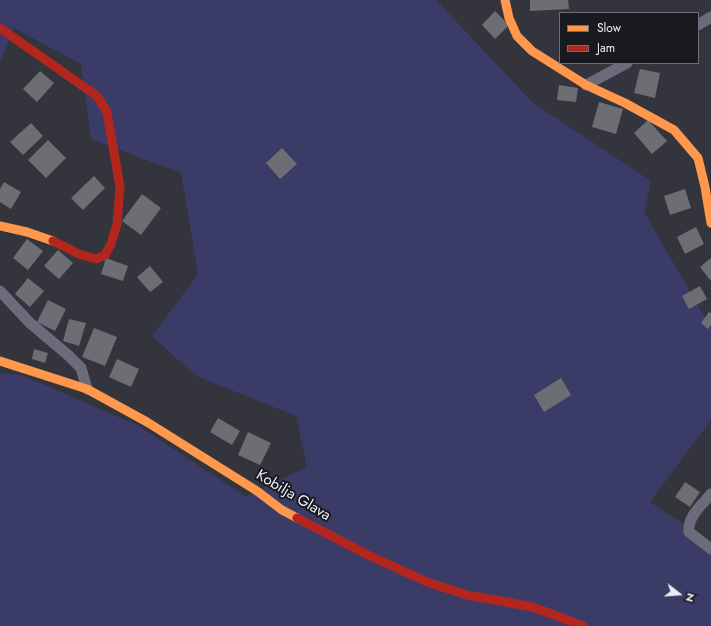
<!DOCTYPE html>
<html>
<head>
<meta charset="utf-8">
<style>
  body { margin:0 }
  #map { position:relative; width:711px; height:626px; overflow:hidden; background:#34343c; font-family:Jost,sans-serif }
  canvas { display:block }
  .legend { position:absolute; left:559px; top:12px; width:140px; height:52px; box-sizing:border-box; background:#191a20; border:1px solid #6d6e76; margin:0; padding:5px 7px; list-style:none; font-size:12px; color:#ecedf6 }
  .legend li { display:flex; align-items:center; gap:8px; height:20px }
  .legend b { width:20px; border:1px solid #6d6e76 }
  .north { position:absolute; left:659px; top:574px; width:40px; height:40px; -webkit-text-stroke:3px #191a20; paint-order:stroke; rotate:107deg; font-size:11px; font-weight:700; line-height:16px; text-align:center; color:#ecedf6 }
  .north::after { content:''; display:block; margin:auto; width:14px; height:18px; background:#ecedf6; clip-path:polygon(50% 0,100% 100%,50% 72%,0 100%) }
</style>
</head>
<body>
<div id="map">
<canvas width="711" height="626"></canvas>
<ul class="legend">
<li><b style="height:5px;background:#ff974d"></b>Slow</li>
<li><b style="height:5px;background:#b3261e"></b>Jam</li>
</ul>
<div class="north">N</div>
</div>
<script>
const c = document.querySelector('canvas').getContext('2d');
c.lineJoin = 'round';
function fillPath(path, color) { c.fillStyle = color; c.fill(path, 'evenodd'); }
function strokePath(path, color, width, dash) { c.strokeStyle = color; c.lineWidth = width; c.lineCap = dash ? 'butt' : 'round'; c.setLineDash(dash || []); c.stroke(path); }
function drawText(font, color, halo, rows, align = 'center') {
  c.font = font + ' Jost,sans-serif'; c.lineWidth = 4; c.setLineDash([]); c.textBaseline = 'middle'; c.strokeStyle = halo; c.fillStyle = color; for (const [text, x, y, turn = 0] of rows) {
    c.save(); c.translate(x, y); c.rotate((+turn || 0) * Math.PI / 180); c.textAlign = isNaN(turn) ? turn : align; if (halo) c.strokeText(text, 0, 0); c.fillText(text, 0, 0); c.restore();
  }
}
const green = new Path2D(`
  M0 0H436L532 102 651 181 644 212 711 328V420L650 502 711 542V626H0V373L22 375 139 426 246 497 257 491 307 467 296 416 196 376 152 336 198 274 181 173 91 139 81 64 14 28 0 62Z`);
const building = new Path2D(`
  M530 0H568L569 9 530 11Z
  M495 11 509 25 495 39 482 25Z
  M640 69 660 73 655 98 634 93Z
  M40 71 54 83 37 102 23 89Z
  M559 85 578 88 576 102 557 100Z
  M599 102 623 109 616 134 592 127Z
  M648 120 667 141 652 154 634 133Z
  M31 123 43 136 23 155 10 142Z
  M48 140 66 158 46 178 28 160Z
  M282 148 297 164 280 179 266 163Z
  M94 176 105 188 83 210 71 198Z
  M4 182 21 192 11 209 0 202V189Z
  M685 189 691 208 670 215 664 196Z
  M142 194 161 208 141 235 122 221Z
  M696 227 704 244 685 254 677 237Z
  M27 239 43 251 28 270 13 258Z
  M58 250 73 263 59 279 44 266Z
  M106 258 128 266 123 281 101 274Z
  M711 258V279L710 280 700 267Z
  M150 266 163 282 150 292 137 277Z
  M28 278 44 291 30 307 15 294Z
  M700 286 707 299 689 309 682 296Z
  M48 300 66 309 55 331 37 322Z
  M709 312 711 313V325L708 329 701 323Z
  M69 319 86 323 79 346 63 341Z
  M94 328 117 337 105 366 82 357Z
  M34 349 48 353 45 363 32 359Z
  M117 359 139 369 131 387 109 377Z
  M561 378 571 395 544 412 534 395Z
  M218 418 240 431 232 445 210 432Z
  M248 432 271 443 260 465 238 455Z
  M685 482 700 492 690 507 675 497Z`);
const street = new Path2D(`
  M698 25 711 17
  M586 85 627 63
  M0 291 30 323 68 355 81 368 87 389
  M711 494C702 505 687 517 689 532L711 549`);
const slow = new Path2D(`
  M505 0 509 18 517 36 532 51 586 85 625 103 674 130 698 158 705 187 711 223
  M0 226 27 232 53 241
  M0 361 87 389 147 422 257 491 282 510 297 518`);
const jam = new Path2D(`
  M0 28 97 96 107 112 120 187 117 224 111 244 105 255 96 259 79 254 53 241
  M297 518 366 554 427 582 467 595 533 607 583 626`);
const streetNames = [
  ["Kobilja Glava",293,496,31]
];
fillPath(green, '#3a3c67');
fillPath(building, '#6d6e74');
strokePath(street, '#6b6b7c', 11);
strokePath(slow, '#ff974d', 9);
strokePath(jam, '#b3261e', 9);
drawText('15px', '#ecedf6', '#191a20', streetNames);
</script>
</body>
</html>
